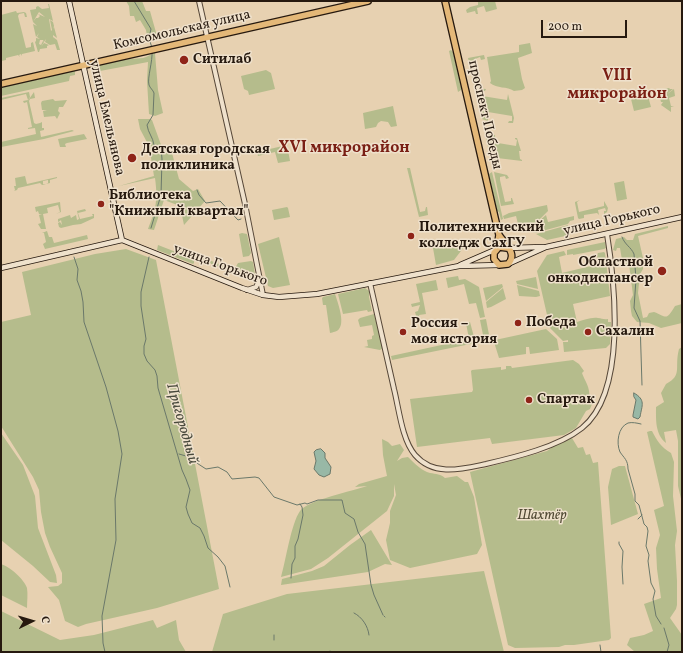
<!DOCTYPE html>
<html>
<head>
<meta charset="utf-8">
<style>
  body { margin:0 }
  #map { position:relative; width:683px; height:653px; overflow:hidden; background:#e7d1b1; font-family:Vollkorn,serif }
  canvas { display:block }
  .frame { position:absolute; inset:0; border:2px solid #26190f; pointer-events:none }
  .north { position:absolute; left:12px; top:601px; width:40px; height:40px; -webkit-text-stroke:3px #efe1cc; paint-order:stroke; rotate:85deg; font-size:11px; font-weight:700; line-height:16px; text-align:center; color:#26190f }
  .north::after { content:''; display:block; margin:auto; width:14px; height:18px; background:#26190f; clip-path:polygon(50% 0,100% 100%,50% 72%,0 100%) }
  .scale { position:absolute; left:541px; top:20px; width:86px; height:18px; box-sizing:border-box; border:2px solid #26190f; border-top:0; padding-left:5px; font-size:12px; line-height:14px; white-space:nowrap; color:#26190f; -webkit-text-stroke:3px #efe1cc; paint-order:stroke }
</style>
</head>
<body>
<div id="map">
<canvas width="683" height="653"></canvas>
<div class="frame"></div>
<div class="north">С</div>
<div class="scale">200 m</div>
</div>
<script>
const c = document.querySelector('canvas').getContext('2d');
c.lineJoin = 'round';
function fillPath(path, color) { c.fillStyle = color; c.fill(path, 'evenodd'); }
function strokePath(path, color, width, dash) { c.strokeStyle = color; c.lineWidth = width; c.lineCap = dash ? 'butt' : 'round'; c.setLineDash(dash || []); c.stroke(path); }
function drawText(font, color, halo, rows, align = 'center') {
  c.font = font + ' Vollkorn,serif'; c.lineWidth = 3; c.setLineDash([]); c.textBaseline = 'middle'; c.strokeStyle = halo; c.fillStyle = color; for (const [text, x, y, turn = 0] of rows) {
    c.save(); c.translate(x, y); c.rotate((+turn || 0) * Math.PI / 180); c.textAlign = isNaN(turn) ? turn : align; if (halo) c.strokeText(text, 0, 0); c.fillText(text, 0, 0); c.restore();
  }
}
const green = new Path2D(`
  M126 1H142L146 11H150L157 36H147L146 30 140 20 136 22 134 16H130L129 6Z
  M478 1H495L497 9 486 12 484 6 477 8 478 14H476L475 11 467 13 466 10 470 7 478 5Z
  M48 4H49L53 21 49 19 51 31 52 30 50 20 53 22 54 26 53 29 54 27 57 38 53 35V37L57 40 60 50H57L55 44 50 45 45 42 46 39 44 42 43 40H40L39 44 41 45 43 41 44 42 41 47 44 43 49 45 47 46V48L40 49 39 52H38L35 42 36 41V38L40 39 37 37 39 33 36 37 33 24 37 26 33 22 36 18H38L40 16 38 14 45 17 39 12 33 22 30 10 36 9V7L38 6 42 9 49 8Z
  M16 11 17 13 24 12 26 13 27 17H25L24 13 19 14 18 16 26 48 31 47V43L33 42 35 51 22 54V56L21 54 19 55 20 57 18 55 6 58V60L1 61V15Z
  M530 43 532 53 518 58 522 79 525 88 522 90 514 91C507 86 497 89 490 83L491 81 487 57 519 52V45Z
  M451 50 453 52 461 87V90L458 92 449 51Z
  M155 53 158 90 163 113 155 116 149 114 147 81 148 62 100 71 99 74 101 89 96 91 91 70 92 67C109 61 126 59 143 58 147 57 151 54 155 53Z
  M484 55 485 59 481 60 480 57 475 59 480 83 479 85H474L468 58Z
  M75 70V75L70 76 69 81 1 96V87Z
  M266 70 271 73 275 89 249 95 248 91 244 89 241 76Z
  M475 88 486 89 485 91H482V96L507 100 508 94 514 118 513 123H508L509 121H512V116L488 112 486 118 488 119V121L482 119Z
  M643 88 645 97 648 96 651 107 634 111 629 91Z
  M669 88 670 89H673L666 95 674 89 675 96 669 98 671 106H674L668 108 671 107V112L661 105 663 102H661L660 98 666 96 664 89Z
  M29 92 30 97 27 102 34 92 35 98 30 99 29 101 34 123 36 124 40 123 42 122V128H41H44V130L40 131 41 137 72 130 74 131 44 139 1 147V142L36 134 35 128 28 129V128L32 127 40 129 32 127 27 102 24 103 23 101 28 100 26 94 1 100V98Z
  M53 99 55 101 67 100 63 107H59L58 111 60 113 57 119 55 116 44 117 43 111 47 110H42L41 103 42 101Z
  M393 106 397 126 391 127 388 122 381 121 378 123 376 127 365 129 363 113Z
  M138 119H150L152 120 164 153H172L179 179 193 191 198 189 205 201 184 225 180 206 164 200 154 230 148 229C156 209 158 200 155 178L119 186 154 176 149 146 140 129Z
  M84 134 87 139 67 143 65 144 66 147H60L58 139Z
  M485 134 495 135V137H492V142L516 146 517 140 515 139V138H517L521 151H519L520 159 522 160V161L497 158 496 163 498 164 496 169H493Z
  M287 145 290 161 278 163 275 152 258 156 257 152Z
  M407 168H410L420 212 425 211 426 207H427L428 215 419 217Z
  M492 172 503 219 501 220 499 212 497 211 489 174Z
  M494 172 507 175 509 178 506 179 505 176 500 177V180L505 202 511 201V198H512L514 204 501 206Z
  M25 176 27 184 57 177V178L50 180V183L46 184 48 183V180L43 181V184H46L42 185 40 183 18 188 17 190 14 191 15 190 14 186H16L15 178Z
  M624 181 627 199 617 201 614 183Z
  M580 200 577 202 579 212 604 206V201L608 208 607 212 604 214V211H606L605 208 598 210 599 215 597 213 584 215V218L579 219 578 218 575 203V202Z
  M60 202 61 212 56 214 60 212 58 205 47 208 48 213 43 214 46 229H41L38 224 41 223 39 215 42 214H39L38 211 36 212 35 207Z
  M547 205 548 211 532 227 528 226 519 228 516 216 504 219 503 216 509 213Z
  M287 207 288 208 290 217 274 220 272 210Z
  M85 209 86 211 78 213 80 219 93 216 92 214H94V218L81 224 73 225V223V225L61 228 59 227 58 223 60 222 62 225 61 220 60 221 58 222V219L70 215 71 218 76 215 77 220 79 219 77 211Z
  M546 215 548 222 574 216V220L570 221 568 224 535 233 531 231 532 227Z
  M568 225 570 235 547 240 536 234Z
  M668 226V228L638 236 643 258V269L640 274 638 293 643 318 647 317 649 313 654 312C667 317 666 321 675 306L682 304V323L661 328 649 323 637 322 632 316 631 311 630 301 633 295 629 264 626 265 625 260H622L620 248H617L616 251 613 250 616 239 624 237 627 240H633L635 234Z
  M47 231 49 237H52L54 243 87 235 88 239 45 249 43 244 46 242 44 233H42Z
  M242 233 247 234 251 253 249 256 243 257 239 234Z
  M279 237 290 285 273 288 268 286 258 244Z
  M463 242 464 247H458V249L464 247 454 260 436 265 433 248Z
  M605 242 606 248 604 249 573 255V254L567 255V250Z
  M158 245 194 259V263L193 264 157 250Z
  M126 249 156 260 219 589 157 608 86 624 78 627 65 621 59 600 48 587 58 586 62 583V573L50 547 45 533 41 512 39 490 33 477 1 426V322L31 315 22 272 95 254Z
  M564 251 566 255 559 257 562 273 595 265 596 267H599L597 255 598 253 604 252 605 253 610 296 573 304 577 322C584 320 591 317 598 318 602 318 603 320 608 319V322H611L610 344 606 348 564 352 563 342H568V340L563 341 550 328 537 271 547 255Z
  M199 256 234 270 238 263 251 261 253 262 256 281 198 259Z
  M458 276 459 280 465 279 479 287 485 317 480 318 476 303 469 304 464 284 448 288 446 278Z
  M536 277 538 289 517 284 516 281Z
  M436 280 438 290 422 293 426 314 419 315 420 319H417L415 312 418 311 420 305 412 307 411 304 420 302 416 284Z
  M502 284 503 287 486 301 483 288Z
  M517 285 539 291 540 296 536 297 519 296Z
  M365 288 369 291V297L372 311 368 312 367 310 343 314 338 294Z
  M503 288 506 299 491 307 487 308 486 302Z
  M335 294C338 303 345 322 339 329 337 332 333 332 330 333L326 305H323L322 298 323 297Z
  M374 314 383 348 380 350 364 347 368 346 367 340 372 339V336L374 335 372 325 360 327 358 320 360 318Z
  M486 319 490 340 392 360 391 356 469 339 466 323 470 322 474 337 483 335 480 320Z
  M546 329 557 339 559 350 530 354 529 347H526V354L499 358 494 342 495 340Z
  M682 347V503L678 486V441L676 430 664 432 666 443C655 434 656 420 656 407L664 402 661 393 666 384C683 375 674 368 679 349Z
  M573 360 579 364 584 371 582 373C586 384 591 387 589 402L592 404 590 409 586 411 576 428 564 435 492 444 490 438 417 447 410 399 472 392 473 390 471 371 472 370 501 367V370L506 369V366H511L512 368Z
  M650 431H652C657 441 661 447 671 453L674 462 673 496 677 531 675 545 677 581V605L676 609 670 618 682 635V652H635L627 645 630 638 644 635 653 631 644 604 661 598 657 569 656 548 660 535 654 510 664 506 647 432Z
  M1 433 23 465 35 496 38 528 56 575 57 583 50 582 33 566 1 540Z
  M572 438 578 448 583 447 586 455 590 454 593 463 598 462 611 638 609 640 574 645H565L559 647 515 648 508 645 470 472 547 451 554 446Z
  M382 439 388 442 392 446 400 444 404 450 397 461 402 458 408 457C414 463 422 471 430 473 436 474 441 474 445 478L457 476 465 482H468L474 497 482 545 477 554 410 568 390 560 386 540 390 523V511L396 495 394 484V496L387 511 328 558 311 569 281 577C286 560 291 524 300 511 308 500 353 491 367 486L355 487 359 484 387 476 386 471 383 455Z
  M619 466H625L638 514 611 525 608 487 612 469Z
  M371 530 392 565 385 564 368 572 281 585 282 579 312 571 324 566 350 545Z
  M1 564C10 567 24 579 27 588 28 594 27 602 27 608L1 595Z
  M484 571 504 652H212L223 614 287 594Z
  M1 611 60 640 94 635 153 620 157 628 176 620 179 640 186 652H1Z`);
const water = new Path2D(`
  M634 393C646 400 642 405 640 417L638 419 633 417V415L636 400 634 397Z
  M321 449 325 453V458L331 467 330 474 324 477 319 475 314 469 316 461 314 452 316 450Z`);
const stream = new Path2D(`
  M134 1 151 29 149 38 152 48
  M197 190 199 195 206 203 220 201 238 220 241 219
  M151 228 161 195 162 159 161 148 154 145C153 137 148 133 147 125L153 115 154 93C153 90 150 88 149 85 147 78 153 61 152 51
  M622 237C625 245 631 247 634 254L636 279 634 308 640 321 642 385
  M74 257 78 269 77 280 81 291 83 302 84 322 106 387 118 431 122 454 115 499 116 540 102 616 103 643 105 652
  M149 257 141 292V306L146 339 144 346V354L147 361 155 370 157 376 158 388 182 470 186 479 190 490 186 507 188 514 192 523 200 528 204 536 208 548 218 557 225 566 230 587
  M641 424C637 423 632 422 628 423 618 427 616 443 620 452 624 458 628 460 628 469L635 494V501L639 505 644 524 647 527 648 531 646 546 649 555 648 561 651 583 655 591 653 599 656 616 661 624
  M179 454 186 456 206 469 218 467 227 472 232 479 255 477 259 478 274 497 297 505 305 503 307 504 318 500H342L345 513 354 519 358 532 365 544 371 585 374 595 383 615
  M638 519 642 515
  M619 542V544L623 551 622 567 623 584
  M291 578 292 564 295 558V546L298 539 303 515 302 507 300 504
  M354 613C362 617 368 626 369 635
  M384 616 385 617
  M664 628 669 645 667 652
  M274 640V635
  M600 645 601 652
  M330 651V652`);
const tertiary = new Path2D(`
  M199 1 245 204 263 295
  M370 283C378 319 386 354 394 389 399 409 402 440 415 455 434 477 462 469 486 464 516 457 558 447 582 428 627 392 615 284 607 234
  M247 290 256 287 259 281`);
const secondary = new Path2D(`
  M69 1 122 240
  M507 248 544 247
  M508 264 546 247 682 217
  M460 265 497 249
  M1 268 122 240 242 288 263 295 279 297 317 294 459 266 499 265`);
const primary = new Path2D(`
  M445 1 499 235 497 249
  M1 84 368 1
  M499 235C505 244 518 254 508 264L499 265 494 259V253L499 247 507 248`);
const markers = [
  [184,60,5,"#8f2418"],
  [132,158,5,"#8f2418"],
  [101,204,4,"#8f2418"],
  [411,236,4,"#8f2418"],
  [662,271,5,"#8f2418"],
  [518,323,4,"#8f2418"],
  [403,332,4,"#8f2418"],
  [588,332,4,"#8f2418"],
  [529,400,4,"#8f2418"]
];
const streetNames = [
  ["Комсомольская улица",182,31,-13],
  ["проспект Победы",484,115,77],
  ["улица Емельянова",106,118,77],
  ["улица Горького",612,221,-13],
  ["улица Горького",220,266,20]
];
const poiNames = [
  ["Ситилаб",193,60],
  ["Детская городская",141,150],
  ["поликлиника",141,166],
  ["Библиотека",109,196],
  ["\"Книжный квартал\"",109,212],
  ["Политехнический",419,228],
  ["колледж СахГУ",419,244],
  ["Областной",653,263,"right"],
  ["онкодиспансер",653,279,"right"],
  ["Победа",526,323],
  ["Россия –",411,324],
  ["моя история",411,340],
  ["Сахалин",596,332],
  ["Спартак",537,400]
];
const parkNames = [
  ["Шахтёр",542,516]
];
const waterNames = [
  ["Пригородный",181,424,74]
];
const quarterNames = [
  ["VIII",617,77],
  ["микрорайон",617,95],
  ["XVI микрорайон",344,149]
];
fillPath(green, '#b5bc8c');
fillPath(water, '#98b8a6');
strokePath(water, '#6a786a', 1);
strokePath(stream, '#6a786a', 1);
strokePath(tertiary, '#564738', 6);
strokePath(secondary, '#26190f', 6);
strokePath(primary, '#26190f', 8);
strokePath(tertiary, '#efe1cc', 4);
strokePath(secondary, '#efe1cc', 4.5);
strokePath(primary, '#e4b878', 5.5);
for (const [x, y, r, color] of markers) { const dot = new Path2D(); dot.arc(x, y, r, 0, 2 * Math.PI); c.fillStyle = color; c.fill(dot); strokePath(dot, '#efe1cc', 1.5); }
drawText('14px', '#26190f', '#efe1cc', streetNames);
drawText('bold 14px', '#26190f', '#efe1cc', poiNames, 'left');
drawText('italic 14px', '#514a34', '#efe1cc', parkNames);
drawText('italic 15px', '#48493c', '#efe1cc', waterNames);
drawText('bold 16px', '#7a1f14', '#efe1cc', quarterNames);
</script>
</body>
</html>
